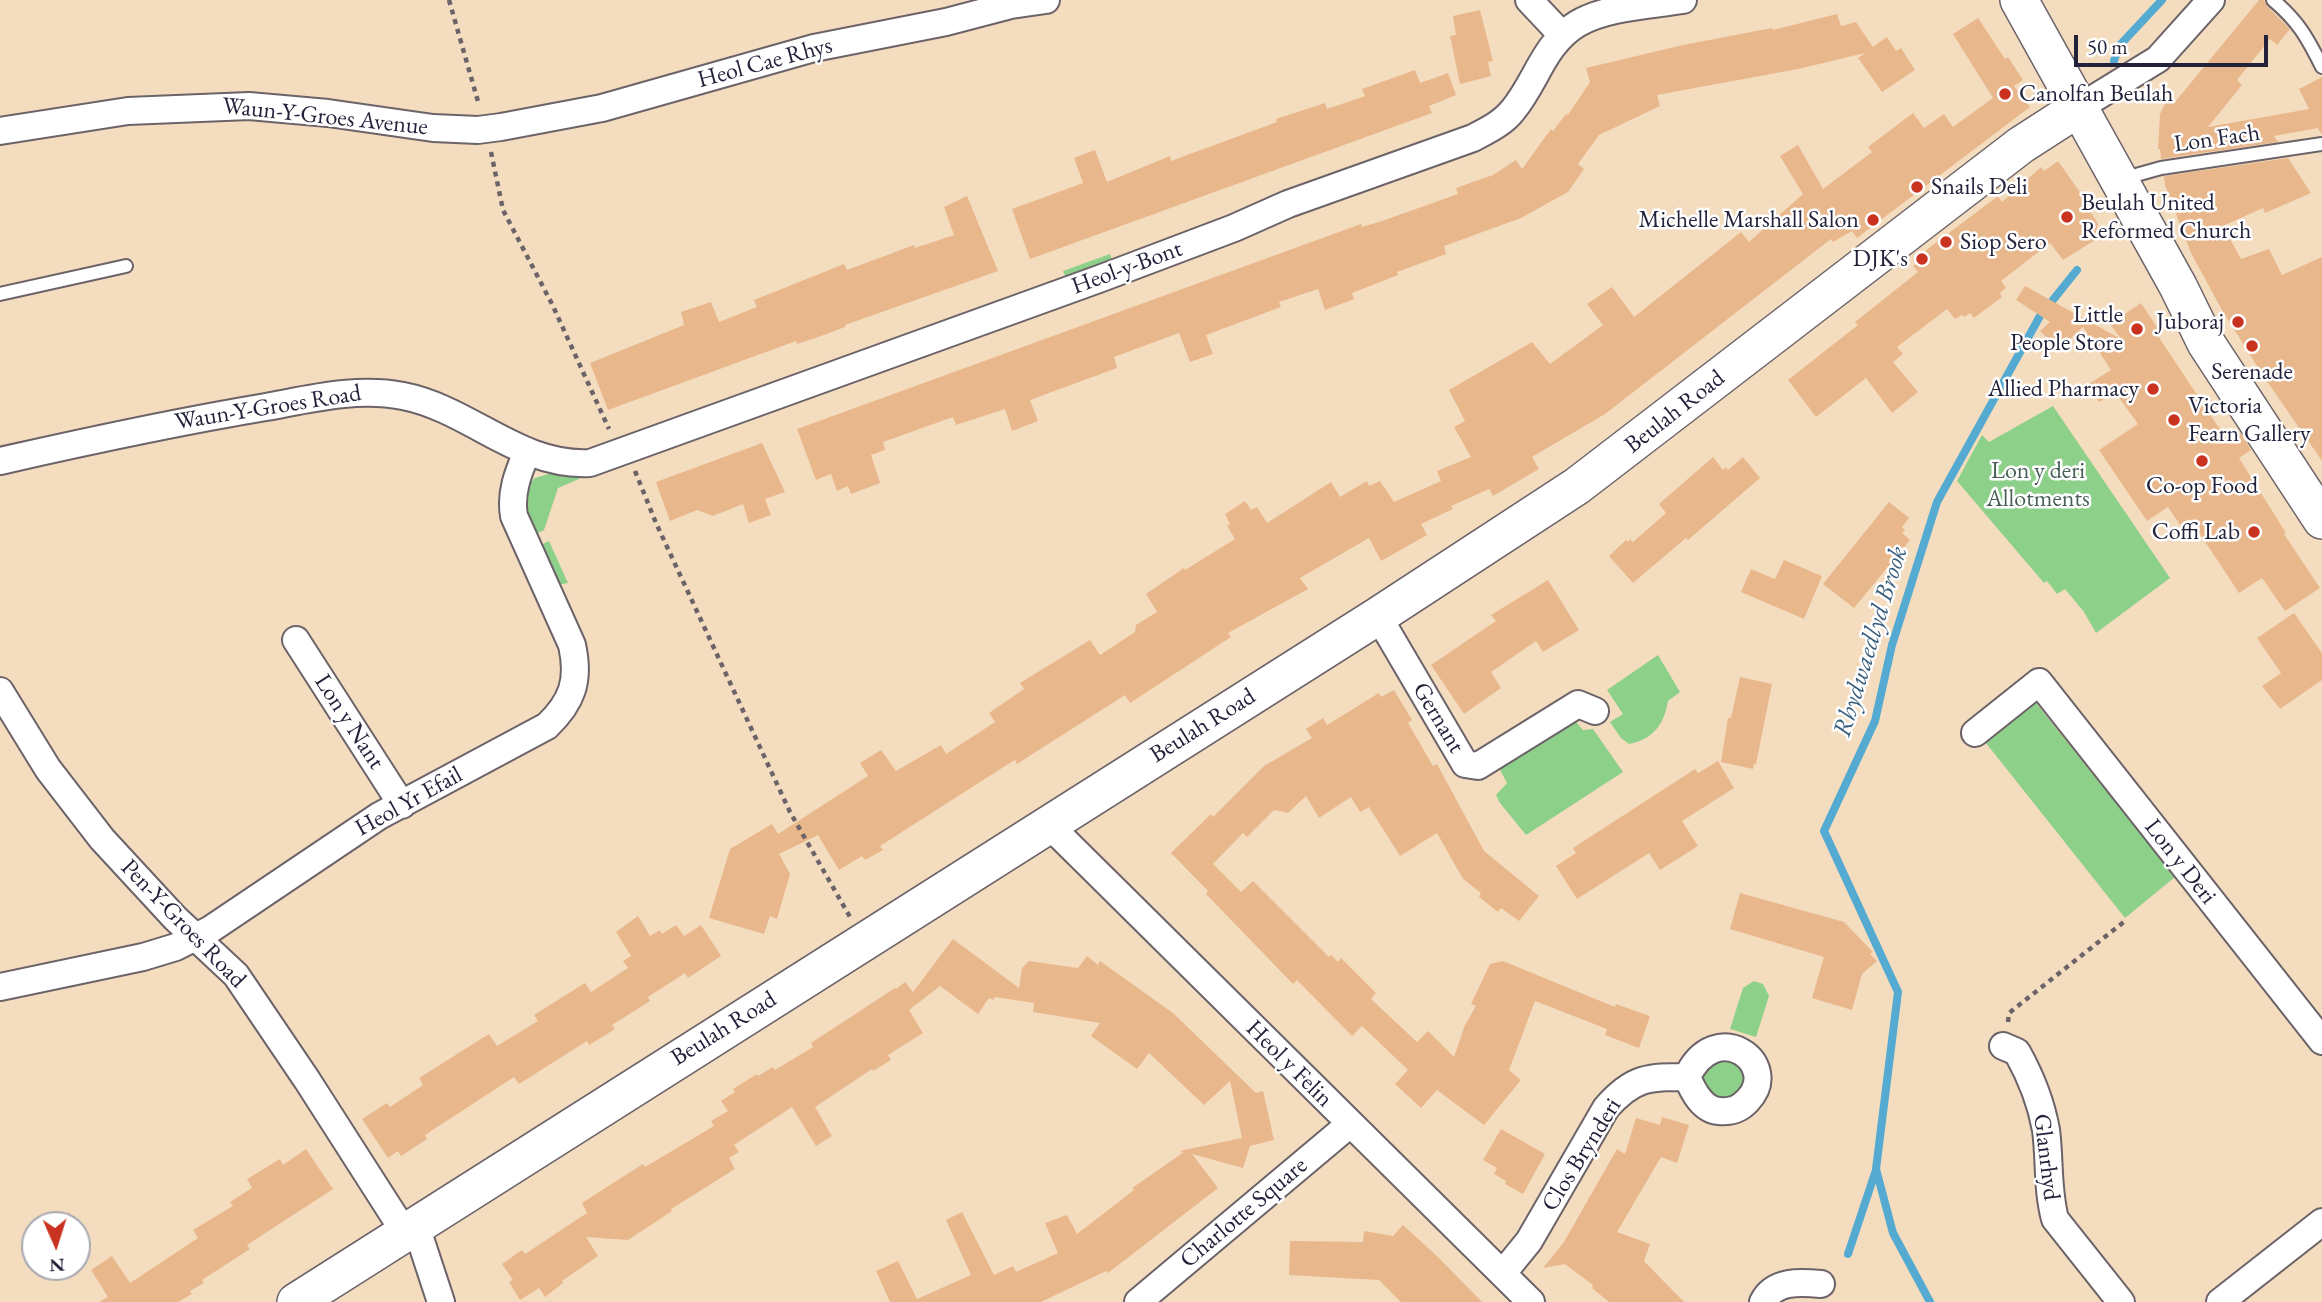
<!DOCTYPE html>
<html>
<head>
<meta charset="utf-8">
<style>
  body { margin:0 }
  #map { position:relative; width:2322px; height:1302px; overflow:hidden; background:#f4ddbf; font-family:"EB Garamond",serif }
  canvas { display:block }
  .north { position:absolute; left:21px; top:1211px; width:70px; height:70px; box-sizing:border-box; background:#fff; border:2px solid #a7a7b1; border-radius:50%; rotate:177deg; font-size:19px; font-weight:700; line-height:28px; text-align:center; color:#22223b }
  .north::after { content:''; display:block; margin:auto; width:24px; height:32px; background:#c8321e; clip-path:polygon(50% 0,100% 100%,50% 72%,0 100%) }
  .scale { position:absolute; left:2074px; top:35px; width:194px; height:32px; box-sizing:border-box; border:4px solid #22223b; border-top:0; padding-left:9px; font-size:21px; line-height:24px; white-space:nowrap; color:#22223b; -webkit-text-stroke:5px #fff; paint-order:stroke }
</style>
</head>
<body>
<div id="map">
<canvas width="2322" height="1302"></canvas>
<div class="north">N</div>
<div class="scale">50 m</div>
</div>
<script>
const c = document.querySelector('canvas').getContext('2d');
c.lineJoin = 'round';
function fillPath(path, color) { c.fillStyle = color; c.fill(path, 'evenodd'); }
function strokePath(path, color, width, dash) { c.strokeStyle = color; c.lineWidth = width; c.lineCap = dash ? 'butt' : 'round'; c.setLineDash(dash || []); c.stroke(path); }
function drawText(font, color, halo, rows, align = 'center') {
  c.font = font + ' "EB Garamond",serif'; c.lineWidth = 5; c.setLineDash([]); c.textBaseline = 'middle'; c.strokeStyle = halo; c.fillStyle = color; for (const [text, x, y, turn = 0] of rows) {
    c.save(); c.translate(x, y); c.rotate((+turn || 0) * Math.PI / 180); c.textAlign = isNaN(turn) ? turn : align; if (halo) c.strokeText(text, 0, 0); c.fillText(text, 0, 0); c.restore();
  }
}
const green = new Path2D(`
  M1110 254 1113 262 1067 280 1063 271Z
  M2053 406 2170 578 2096 633 2084 612 2065 589 2057 594 2047 581 2044 583 1957 481 1982 435 1989 442Z
  M552 473 582 475 579 479 558 488 544 530 534 535 523 511 528 485 535 478Z
  M549 541 568 583 557 585 541 545Z
  M1658 655 1680 692 1668 701C1664 724 1654 739 1629 744L1621 738 1610 722 1623 714 1607 690Z
  M2032 698 2175 877 2125 918 1982 738Z
  M1575 721 1583 730 1593 729 1623 772 1526 835 1500 803 1496 795 1507 783 1499 768Z
  M1754 981 1763 984 1769 996 1756 1037 1730 1029 1743 988Z
  M1717 1058 1737 1061 1746 1080 1734 1098 1720 1099 1708 1093 1703 1080 1704 1073Z`);
const stream = new Path2D(`
  M2114 61 2119 46 2162 0
  M1848 1254 1876 1170
  M1930 1302 1893 1233 1876 1169 1898 992 1824 831 1875 721 1892 645 1937 502 2040 316 2077 270`);
const building = new Path2D(`
  M2259 0H2264L2267 6 2290 29 2277 45 2270 39 2237 80 2242 85 2208 127 2309 109 2299 89 2322 77V135L2318 128 2274 136 2278 142 2161 159 2160 149H2158L2160 114 2169 96 2175 102Z
  M1480 10 1493 61 1488 62 1491 76 1460 84 1450 36 1456 35 1453 16Z
  M1837 14 1841 26 1856 22 1873 47 1887 37 1896 51 1901 48 1915 70 1882 92 1858 58 1865 53 1798 69 1657 95 1660 106 1599 135 1578 164 1584 169 1568 192 1521 218 1444 246 1446 254 1397 272 1398 275 1352 293 1354 299 1325 310 1318 289 1279 302 1281 307 1206 335 1213 354 1190 362 1179 333 1114 357 1117 368 1030 400 1038 421 1012 431 1005 409 956 425 953 417 883 442 885 450 871 455 880 483 851 494 848 486 837 491 831 474 816 480 797 429 1361 224 1362 227 1382 221 1458 194 1456 188 1493 175 1516 160 1522 169 1551 129 1553 131 1566 114 1568 115 1590 82 1586 68 1683 45 1772 28 1773 30Z
  M1978 18 2005 59 2008 57 2023 80 2014 86 2030 107 1857 238 1852 231 1833 242 1831 239 1605 414 1532 457 1539 469 1493 496 1489 489 1451 506 1453 509 1421 524 1427 535 1381 561 1369 538 1300 578 1308 589 1228 633 1231 637 1130 703 1125 695 1017 764 1015 760 1002 768 880 846 883 850 865 860 862 856 839 870 818 835 779 854 790 874 777 919 770 916 764 934 709 918 730 849 772 824 778 834 868 776 860 763 881 750 896 771 941 745 946 754 995 722 989 713 1024 689 1020 683 1090 640 1100 655 1135 632 1136 625 1157 612 1146 594 1184 568 1185 570 1235 539 1227 526 1230 524 1225 514 1245 501 1251 510 1257 507 1267 523 1331 482 1340 497 1367 481 1369 486 1380 481 1394 502 1441 481 1437 471 1471 457 1454 427 1465 421 1449 390 1532 342 1550 364 1603 325 1587 304 1612 287 1634 317 1741 232 1749 242 1803 194 1780 156 1798 145 1823 189 1872 152 1868 147 1913 113 1924 128 1944 114 1953 127 1993 98 1953 34Z
  M1415 70 1420 83 1448 73 1456 95 1429 106 1432 113 1030 259 1012 209 1083 183 1074 158 1095 150 1107 182 1170 156 1171 161 1277 122 1276 119 1325 103 1327 109 1365 96 1362 89Z
  M2288 158 2311 193 2265 213 2263 208 2223 226 2241 259 2269 249 2282 275 2322 257V461L2262 374 2222 310 2191 253 2165 185 2164 176Z
  M2058 161 2091 208 2089 209 2098 224 2095 240 2063 260 2050 243 2001 281 2006 288 2000 293 2002 297 1974 318 1970 313 1964 317 1962 315 1955 319 1947 309 1897 347 1903 354 1893 362 1918 392 1892 413 1866 378 1816 417 1788 380 1858 325 1855 322 1918 272 1913 266 1916 264 1913 260 1998 196 2002 202 2041 167 2044 171Z
  M967 196 998 271 845 325V327L821 336 797 344 796 341 608 410 590 363 684 325 681 312 711 302 719 322 757 307 754 300 844 264 847 270 914 245 915 248 954 235 944 207Z
  M2025 286 2121 339 2110 324 2141 303 2161 333 2158 336 2227 440 2240 432 2251 450 2239 458 2286 533 2284 534 2320 588 2285 611 2262 578 2239 593 2190 519 2180 525 2168 507 2147 521 2099 450 2138 424 2115 392 2099 402 2087 385 2111 370 2083 327 2059 349 2040 331 2050 322 2016 300Z
  M762 443 785 492 765 499 771 515 749 523 743 504 713 516 697 510 670 521 656 482Z
  M1713 457 1723 470 1726 467 1728 470 1743 457 1760 478 1688 540 1686 538 1633 583 1609 556 1626 540 1628 542 1630 539 1633 542 1666 513 1659 504Z
  M1889 502 1909 518 1902 527 1905 530 1902 533 1910 540 1854 608 1823 584Z
  M1784 560 1822 576 1804 619 1741 592 1751 569 1775 579Z
  M1548 580 1579 630 1543 652 1536 641 1491 672 1501 688 1464 714 1431 665 1496 621 1491 615Z
  M2294 613 2322 653V680L2280 709 2262 686 2281 673 2257 638Z
  M1740 677 1772 684 1756 764H1754L1753 769 1721 762 1728 718H1731Z
  M1394 690 1412 720 1408 723 1433 766 1437 764 1484 851 1539 896 1519 921 1501 908 1498 912 1479 897 1481 893 1463 879 1437 833 1400 856 1369 807 1360 812 1351 797 1319 818 1306 796 1288 813 1274 810 1247 837 1243 833 1213 864 1241 892 1253 881 1329 957 1331 955 1338 962 1341 958 1376 993 1371 999 1417 1042 1428 1031 1454 1057 1465 1025 1476 1006 1471 1004 1490 964 1503 961 1615 1007 1616 1004 1650 1016 1639 1048 1605 1035 1607 1029 1535 1001 1509 1070 1521 1080 1484 1125 1437 1090 1421 1108 1395 1084 1408 1070 1362 1026 1352 1036 1297 980 1293 984 1206 894 1208 891 1171 853 1211 814 1213 817 1264 766 1312 738 1306 729 1323 718 1327 725 1379 693 1381 697Z
  M1718 761 1734 788 1682 821 1698 846 1660 870 1649 853 1577 899 1556 866 1576 853 1573 848 1695 769 1698 773Z
  M1740 893 1844 922 1873 952 1870 954 1877 961 1862 974 1852 1010 1812 998 1824 957 1730 929Z
  M638 916 650 936 660 930 662 934 676 925 684 936 701 925 721 956 688 978 685 973 648 997 650 1001 612 1025 615 1029 589 1045 587 1041 519 1084 514 1077 425 1135 427 1139 401 1156 398 1151 388 1158 362 1119 387 1103 390 1107 423 1085 419 1078 489 1034 497 1046 538 1021 534 1015 585 983 591 992 628 968 623 961 631 956 616 932Z
  M953 939 1019 988 1022 968 1029 961 1078 968 1087 956 1098 965 1100 961 1173 1013 1256 1093 1263 1091 1274 1140 1250 1146 1243 1168 1192 1154 1218 1188 1108 1273 1106 1271 1041 1302H890L876 1271 898 1261 917 1299 971 1275 946 1220 962 1212 994 1275 1013 1266 1016 1272 1058 1253 1045 1223 1067 1215 1077 1234 1134 1190 1132 1188 1184 1152 1179 1151 1242 1138 1230 1081 1204 1105 1149 1053 1137 1069 1091 1036 1100 1023 1033 1012 1034 1003 995 997 993 1000 989 998 978 1014 940 986 909 1010 923 1033 888 1055 891 1060 873 1071 872 1069 815 1107 832 1136 816 1146 792 1107 734 1145 739 1152 729 1158 735 1169 671 1209 672 1211 628 1240 586 1237 598 1256 562 1281 563 1283 545 1297 539 1288 520 1300 509 1282 513 1280 502 1264 522 1250 525 1254 587 1213 582 1203 643 1164 645 1167 714 1126 711 1121 728 1111 721 1101 735 1092 733 1089 757 1074 758 1076 773 1067 775 1070 813 1047 811 1043 895 988 896 989 905 982 913 992Z
  M1662 1117 1689 1125 1677 1163 1661 1157 1617 1232 1650 1244 1644 1261 1684 1302H1609L1592 1288 1593 1285 1565 1264 1543 1268 1564 1242 1617 1149 1625 1154 1636 1118 1660 1125Z
  M1501 1129 1545 1154 1523 1194 1505 1184 1506 1181 1494 1174 1497 1168 1483 1160Z
  M306 1149 333 1189 247 1245 250 1249 202 1280 204 1283 190 1291 192 1294 178 1302H99L108 1297 91 1270 112 1256 130 1283 198 1238 193 1230 233 1206 230 1202 252 1188 247 1179 280 1159 283 1165Z
  M1403 1225 1438 1257 1482 1302H1401L1379 1280 1289 1275 1290 1241 1363 1242 1364 1231 1393 1236Z`);
const path = new Path2D(`
  M449 0 479 105
  M491 152 503 210 552 304 609 429
  M635 471 656 523 790 812 850 917
  M2008 1022 2009 1013 2125 921`);
const lane = new Path2D(`
  M2273 0C2298 21 2307 37 2322 67
  M2124 182 2136 175 2161 168 2322 144
  M0 294 126 266`);
const street = new Path2D(`
  M1529 0 1562 35
  M2080 107 2158 59 2211 0
  M0 131 128 111 249 106 328 113 433 128 478 130 501 127 602 108 814 48 946 22 1011 5 1046 0
  M0 461C88 441 176 422 266 407 310 399 357 387 403 396 470 409 519 467 590 463L1099 279 1234 228 1288 204 1473 138C1488 130 1503 123 1513 110 1537 81 1543 45 1577 24 1605 7 1651 5 1683 0
  M1378 616 1465 764 1478 766 1578 704 1595 711
  M296 640 402 805
  M0 691 48 769 102 839 175 918 236 975 307 1080 405 1233
  M1975 733 2039 682 2322 1041
  M1048 824 1531 1302
  M0 987 143 957 176 947 211 929 379 816 547 726C572 702 580 681 572 645L514 516C510 493 518 473 527 452
  M2003 1046 2017 1052C2031 1077 2041 1102 2046 1130 2050 1160 2047 1189 2055 1219L2121 1302
  M416 1226 441 1302
  M1503 1273 1529 1241 1606 1108C1633 1077 1648 1077 1687 1077 1716 1015 1782 1064 1748 1100 1740 1109 1732 1112 1719 1111 1702 1110 1693 1091 1687 1077
  M1138 1302 1350 1124
  M1763 1302C1774 1280 1801 1282 1821 1284
  M2220 1302 2322 1222`);
const secondary = new Path2D(`
  M2019 0 2178 286 2206 343 2322 520
  M296 1302 1378 616 1577 486 2021 145 2080 107`);
const markers = [
  [2005,94,7,"#c8321e"],
  [1917,187,7,"#c8321e"],
  [2067,217,7,"#c8321e"],
  [1873,220,7,"#c8321e"],
  [1946,242,7,"#c8321e"],
  [1922,259,7,"#c8321e"],
  [2238,322,7,"#c8321e"],
  [2137,329,7,"#c8321e"],
  [2252,346,7,"#c8321e"],
  [2153,389,7,"#c8321e"],
  [2174,420,7,"#c8321e"],
  [2202,461,7,"#c8321e"],
  [2254,532,7,"#c8321e"]
];
const streetNames = [
  ["Heol Cae Rhys",765,63,-15],
  ["Waun-Y-Groes Avenue",325,117,6],
  ["Lon Fach",2217,139,-8],
  ["Heol-y-Bont",1127,268,-20],
  ["Waun-Y-Groes Road",268,408,-9],
  ["Beulah Road",1675,412,-38],
  ["Gernant",1438,718,59],
  ["Lon y Nant",349,722,57],
  ["Beulah Road",1203,726,-32],
  ["Heol Yr Efail",409,802,-29],
  ["Lon y Deri",2180,862,52],
  ["Pen-Y-Groes Road",183,924,46],
  ["Beulah Road",724,1029,-32],
  ["Heol y Felin",1289,1064,45],
  ["Clos Brynderi",1582,1155,-58],
  ["Glanrhyd",2046,1157,83],
  ["Charlotte Square",1244,1213,-40]
];
const poiNames = [
  ["Canolfan Beulah",2019,94,"left"],
  ["Snails Deli",1931,187,"left"],
  ["Beulah United",2081,203,"left"],
  ["Reformed Church",2081,231,"left"],
  ["Michelle Marshall Salon",1859,220],
  ["Siop Sero",1960,242,"left"],
  ["DJK's",1908,259],
  ["Little",2123,315],
  ["People Store",2123,343],
  ["Juboraj",2224,322],
  ["Serenade",2252,372,"center"],
  ["Allied Pharmacy",2139,389],
  ["Victoria",2188,406,"left"],
  ["Fearn Gallery",2188,434,"left"],
  ["Co-op Food",2202,486,"center"],
  ["Coffi Lab",2240,532]
];
const parkNames = [
  ["Lon y deri",2038,471],
  ["Allotments",2038,499]
];
const waterNames = [
  ["Rhydwaedlyd Brook",1871,642,-73]
];
fillPath(green, '#8dd089');
strokePath(stream, '#55aad1', 8);
fillPath(building, '#e9b78c');
strokePath(lane, '#6c6369', 16);
strokePath(street, '#6c6369', 30);
strokePath(secondary, '#6c6369', 40);
strokePath(path, '#6c6369', 4.5, [5, 5]);
strokePath(lane, '#fff', 12);
strokePath(street, '#fff', 26);
strokePath(secondary, '#fff', 37);
for (const [x, y, r, color] of markers) { const dot = new Path2D(); dot.arc(x, y, r, 0, 2 * Math.PI); c.fillStyle = color; c.fill(dot); strokePath(dot, '#fff', 2.5); }
drawText('24px', '#22223b', '#fff', streetNames);
drawText('24px', '#22223b', '#fff', poiNames, 'right');
drawText('24px', '#475f56', '#fff', parkNames);
drawText('italic 26px', '#395f7e', '#fff', waterNames);
</script>
</body>
</html>
